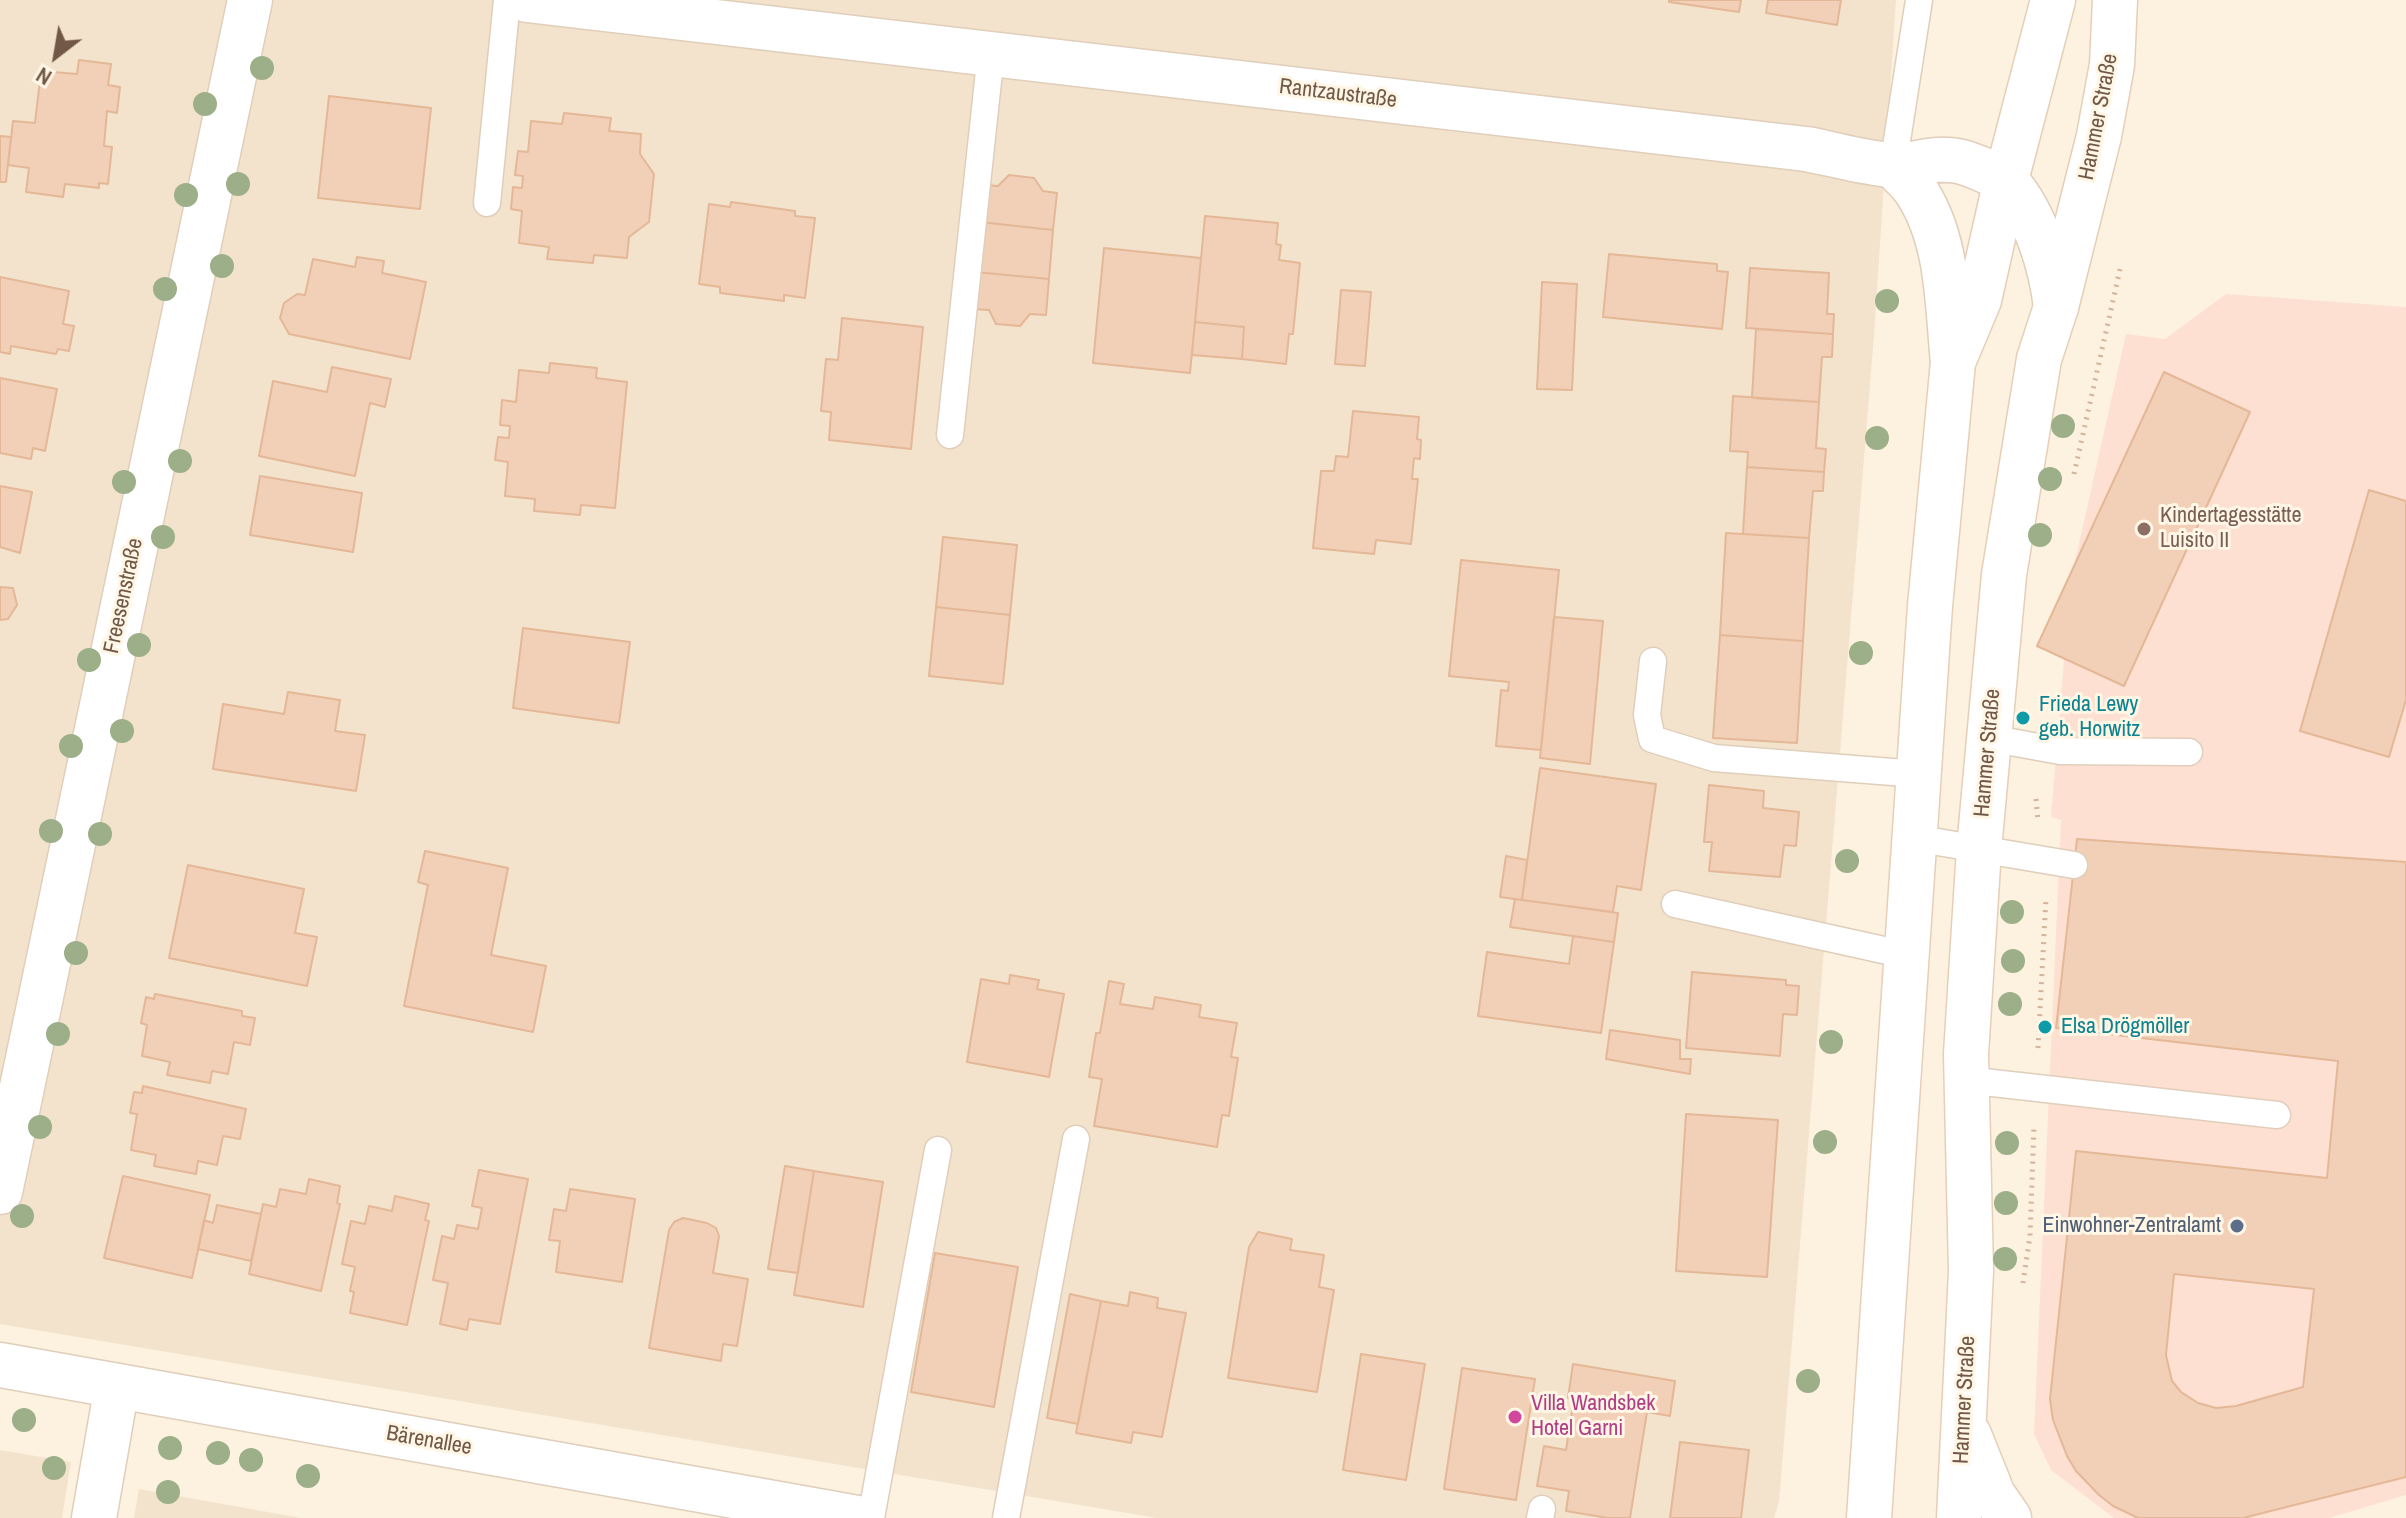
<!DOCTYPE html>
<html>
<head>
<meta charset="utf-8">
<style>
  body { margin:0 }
  #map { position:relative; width:2406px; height:1518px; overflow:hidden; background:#fcf2df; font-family:"Archivo Narrow",sans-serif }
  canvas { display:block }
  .north { position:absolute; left:16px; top:16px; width:80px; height:80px; -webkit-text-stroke:6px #fff6e5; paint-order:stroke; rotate:211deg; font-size:22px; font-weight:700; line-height:32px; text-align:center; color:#725847 }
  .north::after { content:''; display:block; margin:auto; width:28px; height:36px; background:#725847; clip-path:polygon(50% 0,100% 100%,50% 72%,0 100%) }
</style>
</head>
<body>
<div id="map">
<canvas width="2406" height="1518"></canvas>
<div class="north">N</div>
</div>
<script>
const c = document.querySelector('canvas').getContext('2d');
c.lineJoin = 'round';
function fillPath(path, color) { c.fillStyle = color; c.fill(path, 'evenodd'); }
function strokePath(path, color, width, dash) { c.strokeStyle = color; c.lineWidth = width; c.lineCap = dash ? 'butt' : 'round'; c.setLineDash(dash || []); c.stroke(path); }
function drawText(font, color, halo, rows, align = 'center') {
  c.font = font + ' "Archivo Narrow",sans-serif'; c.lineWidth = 6; c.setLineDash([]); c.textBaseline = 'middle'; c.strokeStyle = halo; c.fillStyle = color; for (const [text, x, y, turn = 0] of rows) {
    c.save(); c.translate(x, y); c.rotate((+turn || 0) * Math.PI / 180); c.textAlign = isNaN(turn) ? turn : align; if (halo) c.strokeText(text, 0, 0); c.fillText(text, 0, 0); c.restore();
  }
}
const residential = new Path2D(`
  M0 0H1896L1874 335 1779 1502 1774 1518H1157L0 1324Z
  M0 1450 71 1462 62 1518H0Z
  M139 1489 301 1518H134Z`);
const commercial = new Path2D(`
  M2226 294 2406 307V1495L2329 1518H2114L2051 1470 2034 1434 2061 820 2051 817 2064 660 2037 646 2074 566 2126 334 2165 339Z`);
const building = new Path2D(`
  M1669 0H1741L1739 12 1669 2Z
  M1768 0H1841L1837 25 1766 13Z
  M79 60 111 64 108 85 120 87 117 113 107 111 104 146 112 147 108 184 99 183V188L65 184 63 197 26 192 29 168 8 165 13 121 35 123 41 71 77 74Z
  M329 96 431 108 420 209 318 198Z
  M564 113 611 118 609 131 641 134 640 154 654 174 649 222 629 237 627 258 594 255 593 263 547 259 549 247 519 243 522 211 511 209 513 187 522 188 523 176 515 175 518 151 528 152 531 121 562 124Z
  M0 136 11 137 6 182H0Z
  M1009 175 1034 178 1043 191 1057 193 1053 230 980 222 984 185 998 186Z
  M731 202 795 211V216L815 218 805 298 784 295V301L720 293V287L699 284 709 204 730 207Z
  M1205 216 1278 223 1276 244 1281 245 1279 260 1300 263 1293 334H1289L1286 364 1242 359 1244 327 1195 322Z
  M980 222 1053 230 1049 279 975 272Z
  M1104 248 1201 258 1190 373 1093 363Z
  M1609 254 1717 264V271L1728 272 1722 329 1603 317Z
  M357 257 384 261 382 273 426 282 410 359 289 334 280 318 284 303 297 294 305 295 313 259 355 267Z
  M1750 268 1829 273 1827 314H1834L1833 334 1746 328Z
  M975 272 1049 279 1046 315 1030 314 1020 326 996 324 989 310 972 309Z
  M0 277 69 291 63 324 74 326 69 351 58 349 56 354 11 346 10 354 0 352Z
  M1542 282 1577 284 1572 390 1537 389Z
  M1341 290 1371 292 1365 366 1335 364Z
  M842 318 923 327 911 449 829 440 831 412 821 411 826 359 838 360Z
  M1195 322 1244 327 1242 359 1192 355Z
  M1756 329 1833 334 1832 357H1822L1819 402 1752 398Z
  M550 363 597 368 596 378 627 382 615 508 581 505 580 515 534 511 535 499 505 496 508 462 495 460 498 437 509 438 510 426 500 425 502 400 516 402 519 370 549 373Z
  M332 367 391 379 385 407 370 403 355 476 259 456 273 381 327 392Z
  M2164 372 2250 412 2124 686 2037 646Z
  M0 378 57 389 45 451 33 448 31 459 0 453Z
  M1733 396 1819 402 1816 448 1826 449 1824 472 1747 467 1748 452 1730 451Z
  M1353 411 1419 417 1417 439 1421 440 1420 459 1414 458 1412 479H1418L1411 544 1376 540 1374 554 1313 548 1321 471H1334L1336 456 1348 457Z
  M1747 467 1824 472 1823 491H1813L1809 538 1743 534Z
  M260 476 362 493 353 552 250 535Z
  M0 486 32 492 20 553 0 547Z
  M2369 490 2406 501V700L2389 757 2300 731Z
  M1726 533 1809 538 1803 641 1720 635Z
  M943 537 1017 545 1010 615 936 607Z
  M1461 560 1559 570 1541 750 1496 746 1501 690 1508 691 1509 682 1449 676Z
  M0 587 13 588 17 605 8 619 0 620Z
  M936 607 1010 615 1003 684 929 676Z
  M1554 617 1603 621 1590 764 1540 758Z
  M523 628 630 642 619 723 513 708Z
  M1720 635 1803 641 1797 743 1713 738Z
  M288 692 340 700 335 731 365 735 356 791 213 769 223 704 284 714Z
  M1540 768 1656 784 1641 890 1617 886 1613 912 1522 900Z
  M1709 785 1764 791 1763 808 1799 812 1796 846 1784 845 1780 877 1709 871 1712 842H1704Z
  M2077 839 2406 862V1477L2243 1518H2138L2113 1506 2099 1495 2076 1471 2067 1456 2053 1420 2050 1399 2076 1151 2327 1178 2338 1061 2056 1028ZM2174 1274 2314 1289 2303 1387 2236 1406 2216 1408 2198 1403 2181 1392 2172 1381 2166 1355Z
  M425 851 508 868 491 955 546 966 533 1032 404 1006 428 885 418 882Z
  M1506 856 1527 860 1522 900 1500 897Z
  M188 865 304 889 295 933 317 937 307 986 169 958Z
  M1515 899 1618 913 1614 942 1510 927Z
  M1573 936 1614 942 1601 1033 1478 1016 1487 952 1569 964Z
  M1692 972 1786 980V985L1799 986 1797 1015 1783 1014 1780 1056 1686 1048Z
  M1010 975 1039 980 1037 989 1064 994 1049 1077 967 1062 981 979 1009 984Z
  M1109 981 1124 984 1120 1004 1153 1009 1155 997 1201 1005 1199 1017 1237 1023 1231 1057 1238 1058 1229 1116 1222 1115 1217 1147 1094 1126 1102 1079 1089 1077 1096 1033H1100Z
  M155 994 242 1011V1016L255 1018 250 1045 234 1042 228 1074 212 1071 210 1083 167 1075 170 1062 142 1056 147 1025 141 1023 146 997 154 999Z
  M1610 1030 1680 1040V1059H1691L1690 1074 1606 1059Z
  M143 1086 246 1109 240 1139 223 1136 217 1165 198 1161 196 1174 154 1166 156 1155 131 1150 137 1114 130 1113 134 1092 142 1093Z
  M1686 1114 1778 1120 1767 1277 1676 1271Z
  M785 1166 814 1171 798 1273 768 1269Z
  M479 1170 528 1179 500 1324 469 1319 467 1330 440 1324 448 1283 433 1280 442 1236 454 1239 457 1225 478 1229 482 1208 472 1206Z
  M814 1171 883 1182 863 1307 794 1295Z
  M123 1176 210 1195 192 1278 104 1258Z
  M309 1179 340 1186 337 1203 340 1204 321 1291 249 1274 263 1204 276 1207 280 1189 306 1194Z
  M570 1189 635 1199 622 1282 556 1272 560 1241 549 1240 554 1209 566 1211Z
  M395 1196 429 1204 425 1220 429 1221 407 1325 350 1313 354 1292 350 1291 355 1267 342 1264 351 1221 365 1224 369 1206 392 1211Z
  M217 1205 261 1214 251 1261 198 1249 204 1220 213 1223Z
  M683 1218 707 1223 716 1228 719 1236 713 1273 748 1279 737 1346 723 1344 721 1361 649 1348 669 1230 674 1222Z
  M1258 1232 1292 1239 1290 1250 1324 1255 1319 1287 1334 1290 1317 1392 1228 1378 1249 1247Z
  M935 1253 1018 1267 994 1407 911 1392Z
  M1130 1292 1158 1298 1157 1308 1186 1313 1162 1437 1133 1432 1131 1443 1076 1433 1101 1301 1128 1306Z
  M1070 1294 1101 1301 1078 1424 1047 1418Z
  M1361 1354 1425 1364 1406 1480 1343 1470Z
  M1573 1364 1675 1381 1670 1416 1647 1412 1630 1518H1608L1566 1511 1569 1491 1537 1486 1544 1446 1566 1450 1574 1399 1568 1398Z
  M1462 1368 1535 1379 1516 1500 1444 1489Z
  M1680 1442 1749 1450 1741 1518H1670Z`);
const path = new Path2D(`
  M2074 474 2121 265
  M2036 799 2038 821
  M2038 1048 2046 898
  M2023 1283 2030 1236 2034 1126`);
const service = new Path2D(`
  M1893 166 1919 0
  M487 203 507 0
  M950 435 991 53
  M1653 661 1647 715 1652 739 1714 758 1918 774
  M1989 738 2060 751 2189 752
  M1914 838 2074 865
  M1675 904 1906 955
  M1966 1080 2277 1115
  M871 1518 938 1150
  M1006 1518 1076 1139
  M1540 1518 1542 1509`);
const minor = new Path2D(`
  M527 0 1806 149C1834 154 1863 163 1891 165 1913 167 1932 156 1958 161 1968 163 2001 176 2008 183 2036 215 2051 266 2056 307
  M1893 166C1900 173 1908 180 1914 188 1949 238 1947 304 1953 362
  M0 1192 250 0
  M94 1518 117 1386`);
const tertiary = new Path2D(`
  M0 1365 857 1518`);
const secondary = new Path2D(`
  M1969 1435 1993 1495 2009 1518
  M1869 1518 1930 606 1953 362 1979 300 2006 180 2053 0
  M1959 1518 1971 1271 1966 1054 1979 849 2004 575 2039 359 2056 307 2099 136 2112 65 2115 0`);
const trees = [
  [262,68],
  [205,104],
  [238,184],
  [186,195],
  [222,266],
  [165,289],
  [1887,301],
  [2063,426],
  [1877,438],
  [180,461],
  [2050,479],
  [124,482],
  [2040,535],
  [163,537],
  [139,645],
  [1861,653],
  [89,660],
  [122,731],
  [71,746],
  [51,831],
  [100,834],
  [1847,861],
  [2012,912],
  [76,953],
  [2013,961],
  [2010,1004],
  [58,1034],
  [1831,1042],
  [40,1127],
  [1825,1142],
  [2007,1143],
  [2006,1203],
  [22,1216],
  [2005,1259],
  [1808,1381],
  [24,1420],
  [170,1448],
  [218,1453],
  [251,1460],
  [54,1468],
  [308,1476],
  [168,1492]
];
const markers = [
  [2144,529,8,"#8d6e63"],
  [2023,718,8,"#0f9aa8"],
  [2045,1027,8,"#0f9aa8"],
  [2237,1226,8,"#5c6f8a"],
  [1515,1417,8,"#d1479c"]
];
const streetNames = [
  ["Rantzaustraße",1338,94,7],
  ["Hammer Straße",2099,117,-79],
  ["Freesenstraße",124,596,-78],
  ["Hammer Straße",1988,753,-85],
  ["Hammer Straße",1965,1400,-87],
  ["Bärenallee",429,1441,10]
];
const educationNames = [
  ["Kindertagesstätte",2160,516],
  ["Luisito II",2160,541]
];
const cultureNames = [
  ["Frieda Lewy",2039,705],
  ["geb. Horwitz",2039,730],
  ["Elsa Drögmöller",2061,1027]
];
const serviceNames = [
  ["Einwohner-Zentralamt",2221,1226]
];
const hotelNames = [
  ["Villa Wandsbek",1531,1404],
  ["Hotel Garni",1531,1429]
];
fillPath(residential, '#f3e3cd');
fillPath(commercial, '#fde0d2');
fillPath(building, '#f1d0b7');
strokePath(building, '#e4b797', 2);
strokePath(service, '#e0cebb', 29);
strokePath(minor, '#e0cebb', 47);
strokePath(tertiary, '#e0cebb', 47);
strokePath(secondary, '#e5cfb9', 47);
strokePath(path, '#d5b39b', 5, [2, 6]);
strokePath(service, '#fff', 26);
strokePath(minor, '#fff', 44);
strokePath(tertiary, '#fff', 44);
strokePath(secondary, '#fff', 44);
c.fillStyle = '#9caf88';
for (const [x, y] of trees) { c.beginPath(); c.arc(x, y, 12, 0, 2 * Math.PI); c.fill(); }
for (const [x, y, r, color] of markers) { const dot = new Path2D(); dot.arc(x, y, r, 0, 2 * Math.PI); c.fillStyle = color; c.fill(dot); strokePath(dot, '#fff6e5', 3); }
drawText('22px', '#725847', '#fff6e5', streetNames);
drawText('22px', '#785e54', '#fff6e5', educationNames, 'left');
drawText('22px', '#0d838f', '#fff6e5', cultureNames, 'left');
drawText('22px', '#4e5e75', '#fff6e5', serviceNames, 'right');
drawText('22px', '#b23c85', '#fff6e5', hotelNames, 'left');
</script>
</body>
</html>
